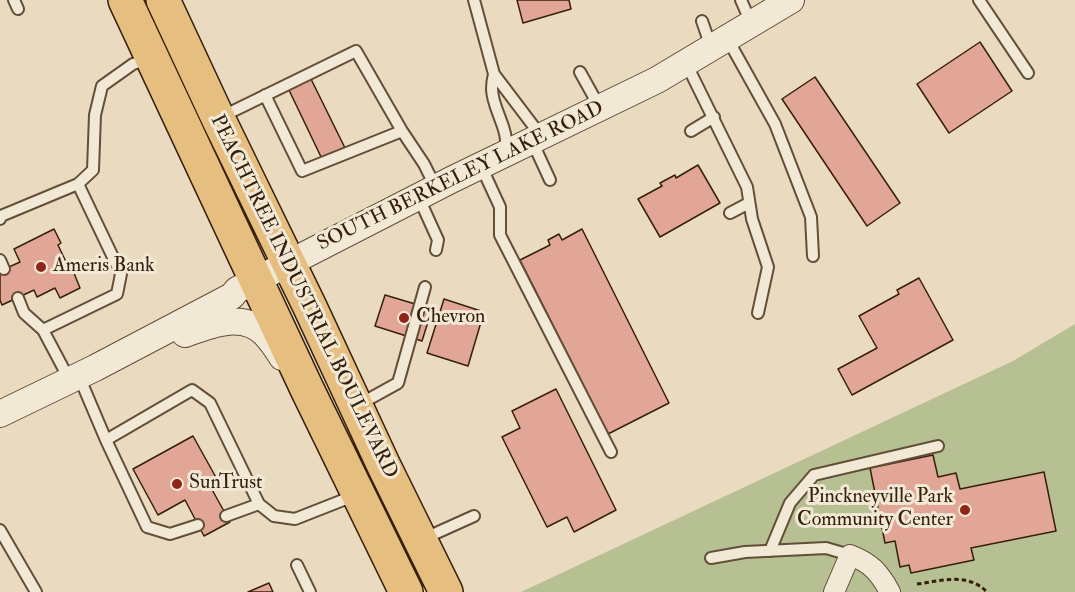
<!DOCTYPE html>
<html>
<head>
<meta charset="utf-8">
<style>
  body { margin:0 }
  canvas { display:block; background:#eadbc0 }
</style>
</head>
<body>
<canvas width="1075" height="592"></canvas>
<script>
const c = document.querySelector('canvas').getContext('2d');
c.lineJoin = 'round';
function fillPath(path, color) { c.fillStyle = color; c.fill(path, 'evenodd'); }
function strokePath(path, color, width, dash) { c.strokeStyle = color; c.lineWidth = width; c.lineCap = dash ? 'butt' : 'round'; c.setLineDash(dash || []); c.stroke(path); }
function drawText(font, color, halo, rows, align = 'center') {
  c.font = font + ' "IM FELL Double Pica",serif'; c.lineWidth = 6; c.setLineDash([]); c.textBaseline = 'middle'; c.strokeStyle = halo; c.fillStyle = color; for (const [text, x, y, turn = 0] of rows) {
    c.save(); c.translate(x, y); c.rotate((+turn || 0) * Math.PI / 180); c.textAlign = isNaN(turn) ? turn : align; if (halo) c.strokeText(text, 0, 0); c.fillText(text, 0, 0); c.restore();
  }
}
const green = new Path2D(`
  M1075 324V592H521L1013 361Z`);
const building = new Path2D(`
  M517 0H569L571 9 523 23Z
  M980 42 1012 91 949 133 917 84Z
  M310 77 346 150 323 161 288 88Z
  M815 77 900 203 867 226 782 99Z
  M698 165 720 203 660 237 638 199 662 186 660 183 675 175 676 178Z
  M54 229 61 243 58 245 67 264 70 263 80 288 60 298 55 288 37 297 34 290 2 305 0 300V271L20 262 14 249Z
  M582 229 669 403 608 434 520 260 550 245 548 240 559 234 562 240Z
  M919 278 953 340 852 395 838 369 877 348 859 316 899 294 897 290Z
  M385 295 432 309 422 341 375 326Z
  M444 299 484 312 468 366 427 353Z
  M556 389 616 510 574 532 567 517 547 527 502 437 520 428 512 411Z
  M193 436 218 481 210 486 230 522 204 536 185 500 158 515 133 469Z
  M933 455 938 477 956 473 960 489 1044 472 1056 531 971 548 974 560 911 573 909 565 900 567 895 541 885 543 870 468Z
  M269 583 273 592H248Z`);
const path = new Path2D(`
  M917 584C941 581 967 572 987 592`);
const service = new Path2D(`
  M14 0 18 9
  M474 0 494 74 541 136
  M741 0 751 23
  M979 0 1028 73
  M702 21 711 47
  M727 38 775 124 811 217 813 256
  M686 63 747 187 752 219 768 267 758 313
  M580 72 600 108
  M494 74C493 78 492 84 492 89 492 109 511 131 505 152
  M265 95 302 171 402 131
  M221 117 356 51 402 131 424 164 436 188
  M691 131 714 117
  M532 141 550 180
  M481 166 500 207V235L611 452
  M418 196 438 240 436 250
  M730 213 749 203
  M0 219 1 216 78 184
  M0 260 4 269
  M18 298 24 313 43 330
  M78 374 106 440 192 390 210 403 259 504
  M69 379 43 330 117 294 121 274 78 184 93 170 95 115 102 86 133 64 149 59
  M360 404 398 383 425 287
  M106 440 147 527 170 534 198 525
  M226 516 259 504 274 516 295 519 356 495
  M0 530 36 592
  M423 539 474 516
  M770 551 790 503 814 475 938 446
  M711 558 745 552 826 548 850 555
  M297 565 310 592`);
const minor = new Path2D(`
  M834 592 850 555C871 563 879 572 890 592`);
const tertiary = new Path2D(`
  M185 334C210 325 243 311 265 334 272 341 277 349 282 357
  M0 414 95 368 232 296 237 290 256 280 451 180 657 80 791 0`);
const trunk = new Path2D(`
  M125 0 307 389 406 592
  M163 0 218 118 309 305 384 466 446 592`);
const markers = [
  [41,267,6,"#8f2418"],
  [404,318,6,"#8f2418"],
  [177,484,6,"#8f2418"],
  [965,510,6,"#8f2418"]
];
const streetNames = [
  ["SOUTH BERKELEY LAKE ROAD",461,177,-26],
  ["PEACHTREE INDUSTRIAL BOULEVARD",303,297,64]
];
const poiNames = [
  ["Ameris Bank",53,267],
  ["Chevron",416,318],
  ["SunTrust",189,484],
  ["Pinckneyville Park",953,498,"right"],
  ["Community Center",953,521,"right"]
];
fillPath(green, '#b6c092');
fillPath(building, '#e2a697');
strokePath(building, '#36200b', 1.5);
strokePath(service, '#634f38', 14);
strokePath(minor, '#634f38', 22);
strokePath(tertiary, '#634f38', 28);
strokePath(trunk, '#36200b', 36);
strokePath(path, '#36200b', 3, [4.5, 3]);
strokePath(service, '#f1e8d6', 10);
strokePath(minor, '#f1e8d6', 20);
strokePath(tertiary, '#f1e8d6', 26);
strokePath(trunk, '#e5be80', 33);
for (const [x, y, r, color] of markers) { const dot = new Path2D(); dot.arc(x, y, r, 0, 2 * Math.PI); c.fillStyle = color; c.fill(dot); strokePath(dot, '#f1e8d6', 2); }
drawText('20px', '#36200b', '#f1e8d6', streetNames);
drawText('20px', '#36200b', '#f1e8d6', poiNames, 'left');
</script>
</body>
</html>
